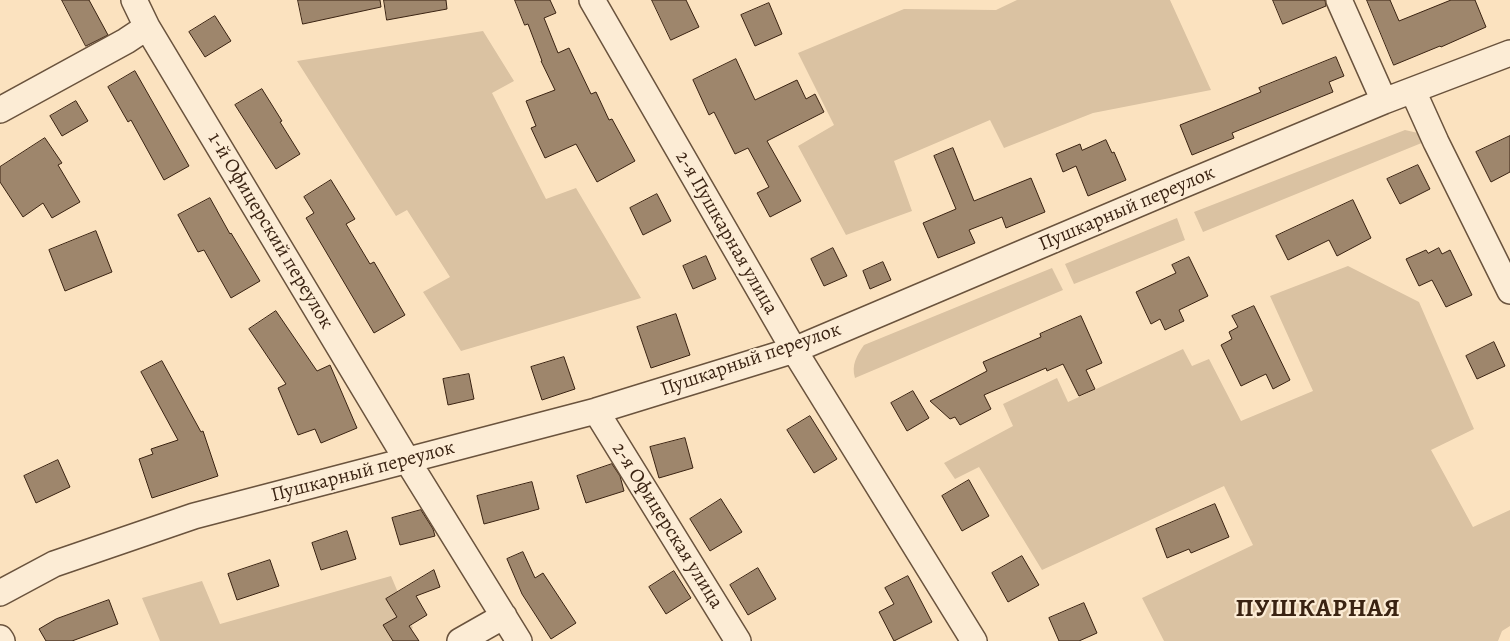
<!DOCTYPE html>
<html>
<head>
<meta charset="utf-8">
<style>
  body { margin:0 }
  canvas { display:block; background:#fbe2bf }
</style>
</head>
<body>
<canvas width="1510" height="641"></canvas>
<script>
const c = document.querySelector('canvas').getContext('2d');
c.lineJoin = 'round';
function fillPath(path, color) { c.fillStyle = color; c.fill(path, 'evenodd'); }
function strokePath(path, color, width, dash) { c.strokeStyle = color; c.lineWidth = width; c.lineCap = dash ? 'butt' : 'round'; c.setLineDash(dash || []); c.stroke(path); }
function drawText(font, color, halo, rows, align = 'center') {
  c.font = font + ' Alegreya,serif'; c.lineWidth = 4.5; c.setLineDash([]); c.textBaseline = 'middle'; c.strokeStyle = halo; c.fillStyle = color; for (const [text, x, y, turn = 0] of rows) {
    c.save(); c.translate(x, y); c.rotate((+turn || 0) * Math.PI / 180); c.textAlign = isNaN(turn) ? turn : align; if (halo) c.strokeText(text, 0, 0); c.fillText(text, 0, 0); c.restore();
  }
}
const green = new Path2D(`
  M1017 0H1170L1211 90 1093 113 1004 148 990 120 894 161 912 211 846 235 798 146 834 125 798 53 904 9 996 10Z
  M483 31 514 81 492 93 546 199 576 188 641 298 461 351 423 292 450 277 407 210 396 216 297 61Z
  M1405 130 1418 133 1424 142 1203 232 1194 212Z
  M1177 218 1185 240 1074 284 1065 264Z
  M1348 266 1419 302 1474 429 1431 450 1473 527 1510 510V626L1502 631 1498 641H1164L1142 598 1253 545 1224 486 1042 570 979 467 955 479 944 463 1013 426 1003 404 1057 378 1068 402 1183 349 1192 366 1209 359 1241 421 1313 391 1270 296Z
  M1052 268 1063 290 855 378C851 365 857 355 864 345Z
  M391 576 413 628 394 641H160L142 598 202 581 220 624Z`);
const building = new Path2D(`
  M62 0H89L108 35 86 46Z
  M298 0H380L381 7 303 24Z
  M384 0H446L447 9 387 20Z
  M515 0H550L556 13 544 18 558 53 569 48 591 94 596 92 609 120 612 119 635 161 597 182 576 144 545 158 531 128 536 126 526 101 555 90 541 61H542L528 24 525 25Z
  M652 0H686L699 27 671 40Z
  M1273 0H1325L1326 6 1283 24Z
  M1367 0H1390L1399 21 1451 0H1475L1486 27 1441 47 1440 46 1394 65Z
  M769 3 782 34 755 46 741 15Z
  M215 16 231 41 205 57 189 32Z
  M1336 57 1344 76 1329 82 1333 92 1232 133 1234 138 1192 155 1180 125 1261 92 1259 88Z
  M736 59 755 100 797 80 806 99 815 94 824 112 767 141 801 201 770 217 757 193 769 187 748 148 735 154 714 112 709 115 693 80Z
  M135 71 189 166 164 180 131 120 128 122 108 87Z
  M262 89 282 121 280 122 300 154 276 169 235 105Z
  M76 101 88 121 62 136 50 116Z
  M1510 136V172L1491 182 1476 152Z
  M45 138 62 163 58 165 80 202 52 218 43 203 23 217 0 182V167Z
  M1106 140 1112 153 1114 152 1126 180 1088 196 1076 166 1063 172 1056 154 1080 144 1082 150Z
  M953 148 974 201 1031 178 1045 212 1006 228 1002 217 969 230 975 243 938 258 923 223 956 209 934 156Z
  M1418 165 1430 189 1400 204 1387 179Z
  M331 180 355 219 346 224 370 264 374 262 405 315 374 333 306 218 314 213 304 197Z
  M657 194 671 221 643 235 630 208Z
  M210 198 230 234 231 233 260 281 231 298 204 250 198 252 178 215Z
  M1353 200 1371 238 1337 256 1329 240 1288 260 1276 236Z
  M96 231 112 272 65 291 49 250Z
  M833 248 847 276 824 286 811 259Z
  M1439 248 1442 254 1450 250 1472 295 1446 307 1432 280 1419 286 1406 259 1426 250 1428 253Z
  M706 256 716 279 693 289 683 266Z
  M1189 257 1208 296 1179 310 1184 321 1165 330 1160 319 1151 324 1136 292 1176 273 1172 265Z
  M883 262 891 280 870 289 863 271Z
  M1254 306 1290 380 1273 389 1266 374 1241 386 1221 345 1232 339 1229 332 1238 327 1232 316Z
  M276 311 317 371 330 365 357 428 321 443 315 429 298 435 278 388 286 384 249 329Z
  M676 314 690 355 651 368 637 327Z
  M1081 316 1102 363 1086 370 1095 389 1079 396 1063 364 1047 371 1046 368 984 395 991 409 960 425 955 417 950 419 930 401 987 371 983 362 1041 337 1040 334Z
  M1494 342 1505 366 1477 379 1466 356Z
  M564 357 575 389 542 400 531 367Z
  M162 361 201 432 203 431 218 476 152 498 139 459 153 454 151 449 178 440 141 372Z
  M469 374 474 399 448 405 443 379Z
  M913 391 929 418 907 431 891 403Z
  M810 416 837 459 814 473 787 430Z
  M685 438 693 468 659 478 650 447Z
  M58 460 70 487 36 503 24 476Z
  M612 464 620 476 624 491 586 503 577 476Z
  M969 480 989 516 962 531 942 496Z
  M532 482 539 509 484 524 477 496Z
  M721 499 742 532 710 551 690 519Z
  M1215 504 1229 537 1191 553 1189 549 1167 558 1156 529Z
  M421 510 433 529 435 536 400 545 392 518Z
  M347 531 356 559 321 570 312 543Z
  M523 552 535 578 543 573 576 623 551 639 522 594 507 559Z
  M1022 556 1039 585 1008 602 992 573Z
  M270 560 279 586 237 600 228 574Z
  M758 568 776 599 748 615 730 585Z
  M434 570 440 587 416 596 427 615 409 626 419 641H393L383 625 397 617 386 599Z
  M674 571 691 598 666 614 649 587Z
  M908 576 932 622 894 641 879 612 894 604 885 588Z
  M109 600 118 624 72 641H46L39 629 56 619Z
  M1084 603 1097 633 1079 641H1059L1049 618Z`);
const minor = new Path2D(`
  M134 0 147 27 407 460 519 641
  M592 0 794 350 974 641
  M1339 0 1384 101
  M1413 91 1436 142 1510 291
  M0 110 126 41 147 27
  M596 411 738 641
  M0 593 54 564 194 516 596 411 794 350 1178 187 1384 101 1510 53
  M0 638 2 641
  M460 641 504 616`);
const streetNames = [
  ["Пушкарный переулок",1127,209,-23],
  ["1-й Офицерский переулок",270,231,59],
  ["2-я Пушкарная улица",726,233,60],
  ["Пушкарный переулок",751,360,-19],
  ["Пушкарный переулок",363,472,-15],
  ["2-я Офицерская улица",667,526,58]
];
const districtNames = [
  ["ПУШКАРНАЯ",1318,610]
];
fillPath(green, '#dac2a2');
fillPath(building, '#9e866c');
strokePath(building, '#3a2312', 1);
strokePath(minor, '#6a533d', 28);
strokePath(minor, '#fcecd5', 25);
drawText('20px', '#3a2312', '#fcecd5', streetNames);
c.letterSpacing = '1px';
drawText('bold 25px', '#3a2312', '#fcecd5', districtNames);
c.letterSpacing = '0px';
</script>
</body>
</html>
